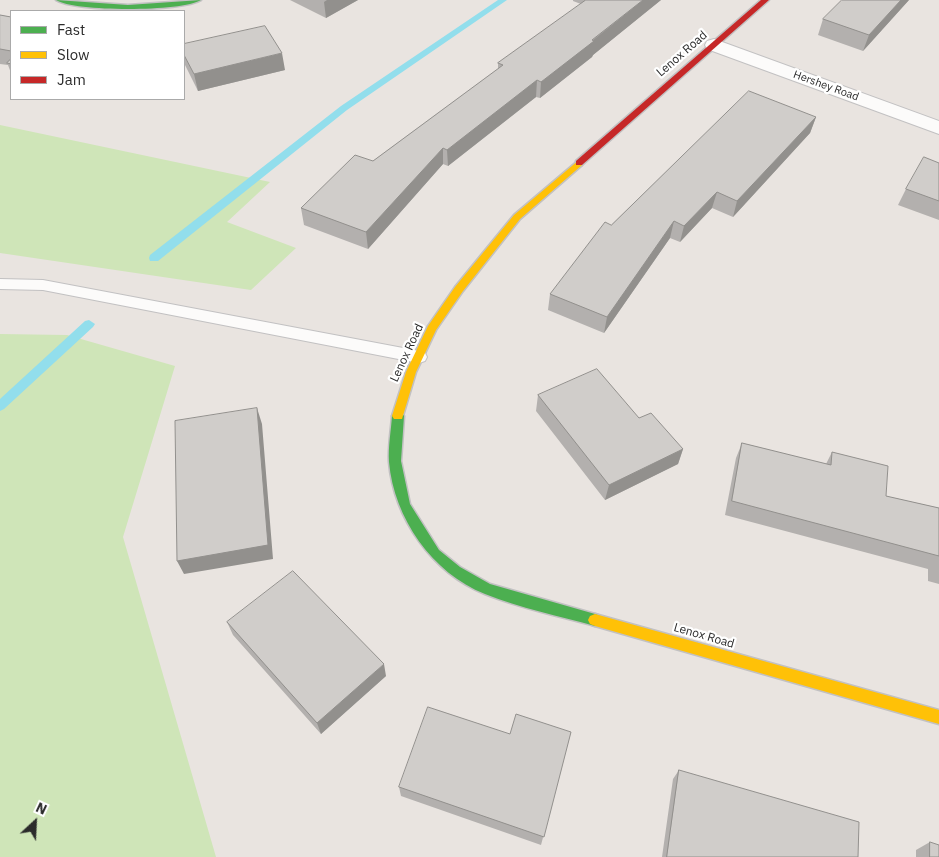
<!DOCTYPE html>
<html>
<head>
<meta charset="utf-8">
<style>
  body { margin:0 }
  #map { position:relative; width:939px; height:857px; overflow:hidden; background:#e9e4e0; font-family:"IBM Plex Sans",sans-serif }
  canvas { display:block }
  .legend { position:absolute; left:10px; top:10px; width:175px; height:90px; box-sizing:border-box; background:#fff; border:1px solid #aaa; margin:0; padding:6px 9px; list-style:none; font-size:15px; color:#2b2b2b }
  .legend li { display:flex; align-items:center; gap:10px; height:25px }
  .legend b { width:25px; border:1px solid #aaa }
  .north { position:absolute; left:10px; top:797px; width:50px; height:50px; -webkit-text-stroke:4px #fff; paint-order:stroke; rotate:25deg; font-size:14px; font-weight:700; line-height:20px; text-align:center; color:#2b2b2b }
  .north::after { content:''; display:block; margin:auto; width:18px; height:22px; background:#2b2b2b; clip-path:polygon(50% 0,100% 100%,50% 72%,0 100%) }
</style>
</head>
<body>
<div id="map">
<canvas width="939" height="857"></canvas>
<ul class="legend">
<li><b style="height:6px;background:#4caf50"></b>Fast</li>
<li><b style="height:6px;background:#ffc107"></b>Slow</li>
<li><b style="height:6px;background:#c62828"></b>Jam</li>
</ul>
<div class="north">N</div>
</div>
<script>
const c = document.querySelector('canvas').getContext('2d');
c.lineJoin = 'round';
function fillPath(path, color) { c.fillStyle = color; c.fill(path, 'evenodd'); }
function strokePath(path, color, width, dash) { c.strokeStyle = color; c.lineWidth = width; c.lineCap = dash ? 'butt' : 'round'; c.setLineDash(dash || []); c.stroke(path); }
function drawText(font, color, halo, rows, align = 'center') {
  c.font = font + ' "IBM Plex Sans",sans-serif'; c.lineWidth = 4.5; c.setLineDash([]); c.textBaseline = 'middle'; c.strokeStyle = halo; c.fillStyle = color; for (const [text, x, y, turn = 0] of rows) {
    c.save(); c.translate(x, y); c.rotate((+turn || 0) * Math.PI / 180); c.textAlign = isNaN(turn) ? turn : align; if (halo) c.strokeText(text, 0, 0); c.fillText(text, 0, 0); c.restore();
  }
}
const green = new Path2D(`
  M0 125 270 182 227 222 296 248 251 290 0 253Z
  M0 334 67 335 175 366 123 537 216 857H0Z`);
const stream = new Path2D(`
  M498 0H507L347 110 158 261H150L149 258 150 255 341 106Z
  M89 320 95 324 93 327 4 409 0 411V399L85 321Z`);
const lane = new Path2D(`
  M0 279 43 280 419 351 425 353 427 357 425 361 419 363 43 290 0 289Z`);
const street = new Path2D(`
  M714 39 939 121V134L707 49 705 45 707 41Z`);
const fast = new Path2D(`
  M56 0 128 5 201 0C182 12 74 12 56 0Z
  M398 412 402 413 404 416 401 461 410 504 439 550 460 567 490 584 595 614 600 616 602 620 600 624 595 626C559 616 520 608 485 594 432 573 394 518 389 462 388 447 391 431 392 416L394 413Z`);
const slow = new Path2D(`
  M579 160 582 161V165L520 219 463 291 436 330 416 372 402 419H394L392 416 406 372 428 326 455 287 514 215Z
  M595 614 939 710V724L595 626 590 624 588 620 590 616Z`);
const jam = new Path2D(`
  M761 0H769L582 165H576V161Z`);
const wall = new Path2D(`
  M290 0H358L326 18Z
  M573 0H661L593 55 592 57 540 98 536 97 448 166 443 164 368 249 304 225 301 208 373 161 498 69V63L581 4 573 1Z
  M909 0 863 51 818 35 823 19Z
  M0 15 11 17V73L8 65 0 64Z
  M184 44 285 70 198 91 184 63Z
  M816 117 810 133 733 217 712 208 680 242 670 238 604 333 548 310 550 294 611 225Z
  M939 163V220L898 205 906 189Z
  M538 395 639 418 683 449 678 464 605 500 536 411Z
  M742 443 826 464 832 452 886 496 939 508V584L928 581V569L725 515 736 458Z
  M227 622 386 676 321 734 233 635Z
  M571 732 541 845 401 796 399 787 510 734Z
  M679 770 858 857H662L673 779Z
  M930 842 939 857H916V850Z`);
const shadedWall = new Path2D(`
  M327 0H358L326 18 324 2Z
  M643 0H661L593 55 592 57 540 98 541 82Z
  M901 0H909L863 51 869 35Z
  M282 53 285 70 198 91 194 74Z
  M537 80 536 97 448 166 447 150Z
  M816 117 810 133 733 217 737 201Z
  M443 148V164L368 249 366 232Z
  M717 192 712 208 680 242 684 226Z
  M674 221 670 238 604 333 607 317Z
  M257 408 262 424 273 559 184 574 177 561Z
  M683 449 678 464 605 500 609 485Z
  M384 664 386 676 321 734 317 723Z`);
const building = new Path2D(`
  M586 0H643L592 40 594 41 541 82 537 80 447 150 443 148 366 232 301 208 355 155 373 161 503 65 498 63Z
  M842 0H901L869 35 823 19Z
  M0 15 11 17V51L0 49Z
  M265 26 282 53 194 74 184 55V44Z
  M11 59V64L7 63Z
  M749 91 816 117 737 201 717 192 684 226 674 221 607 317 550 294 605 222 611 225Z
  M924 157 939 163V201L906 189Z
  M597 369 639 418 651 413 683 449 609 485 538 395Z
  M257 408 268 545 177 561 175 421Z
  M742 443 831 465 832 452 888 466 886 496 939 508V556L732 501Z
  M293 571 384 664 317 723 227 622Z
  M428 707 510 734 516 714 571 732 544 837 399 787Z
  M679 770 859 822 858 857H667Z
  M930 842 939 845V857H930Z`);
const farStreetnames = [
  ["Hershey Road",826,86,20]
];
const streetNames = [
  ["Lenox Road",682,54,-41],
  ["Lenox Road",407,353,-65],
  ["Lenox Road",704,636,16]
];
fillPath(green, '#cfe5b8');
fillPath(stream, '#92deec');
strokePath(lane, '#c2c1c2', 2);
strokePath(street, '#c2c1c2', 2);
strokePath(fast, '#c2c1c2', 3);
strokePath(slow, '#c2c1c2', 3);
strokePath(jam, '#c2c1c2', 3);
fillPath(lane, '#fcfbfa');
fillPath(street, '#fcfbfa');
fillPath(fast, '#4caf50');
fillPath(slow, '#ffc107');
fillPath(jam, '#c62828');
fillPath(wall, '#b3b0ae');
fillPath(shadedWall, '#92908d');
fillPath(building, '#d0cdca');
strokePath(building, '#92908d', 1);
drawText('11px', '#2b2b2b', '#fff', farStreetnames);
drawText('12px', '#2b2b2b', '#fff', streetNames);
</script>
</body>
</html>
